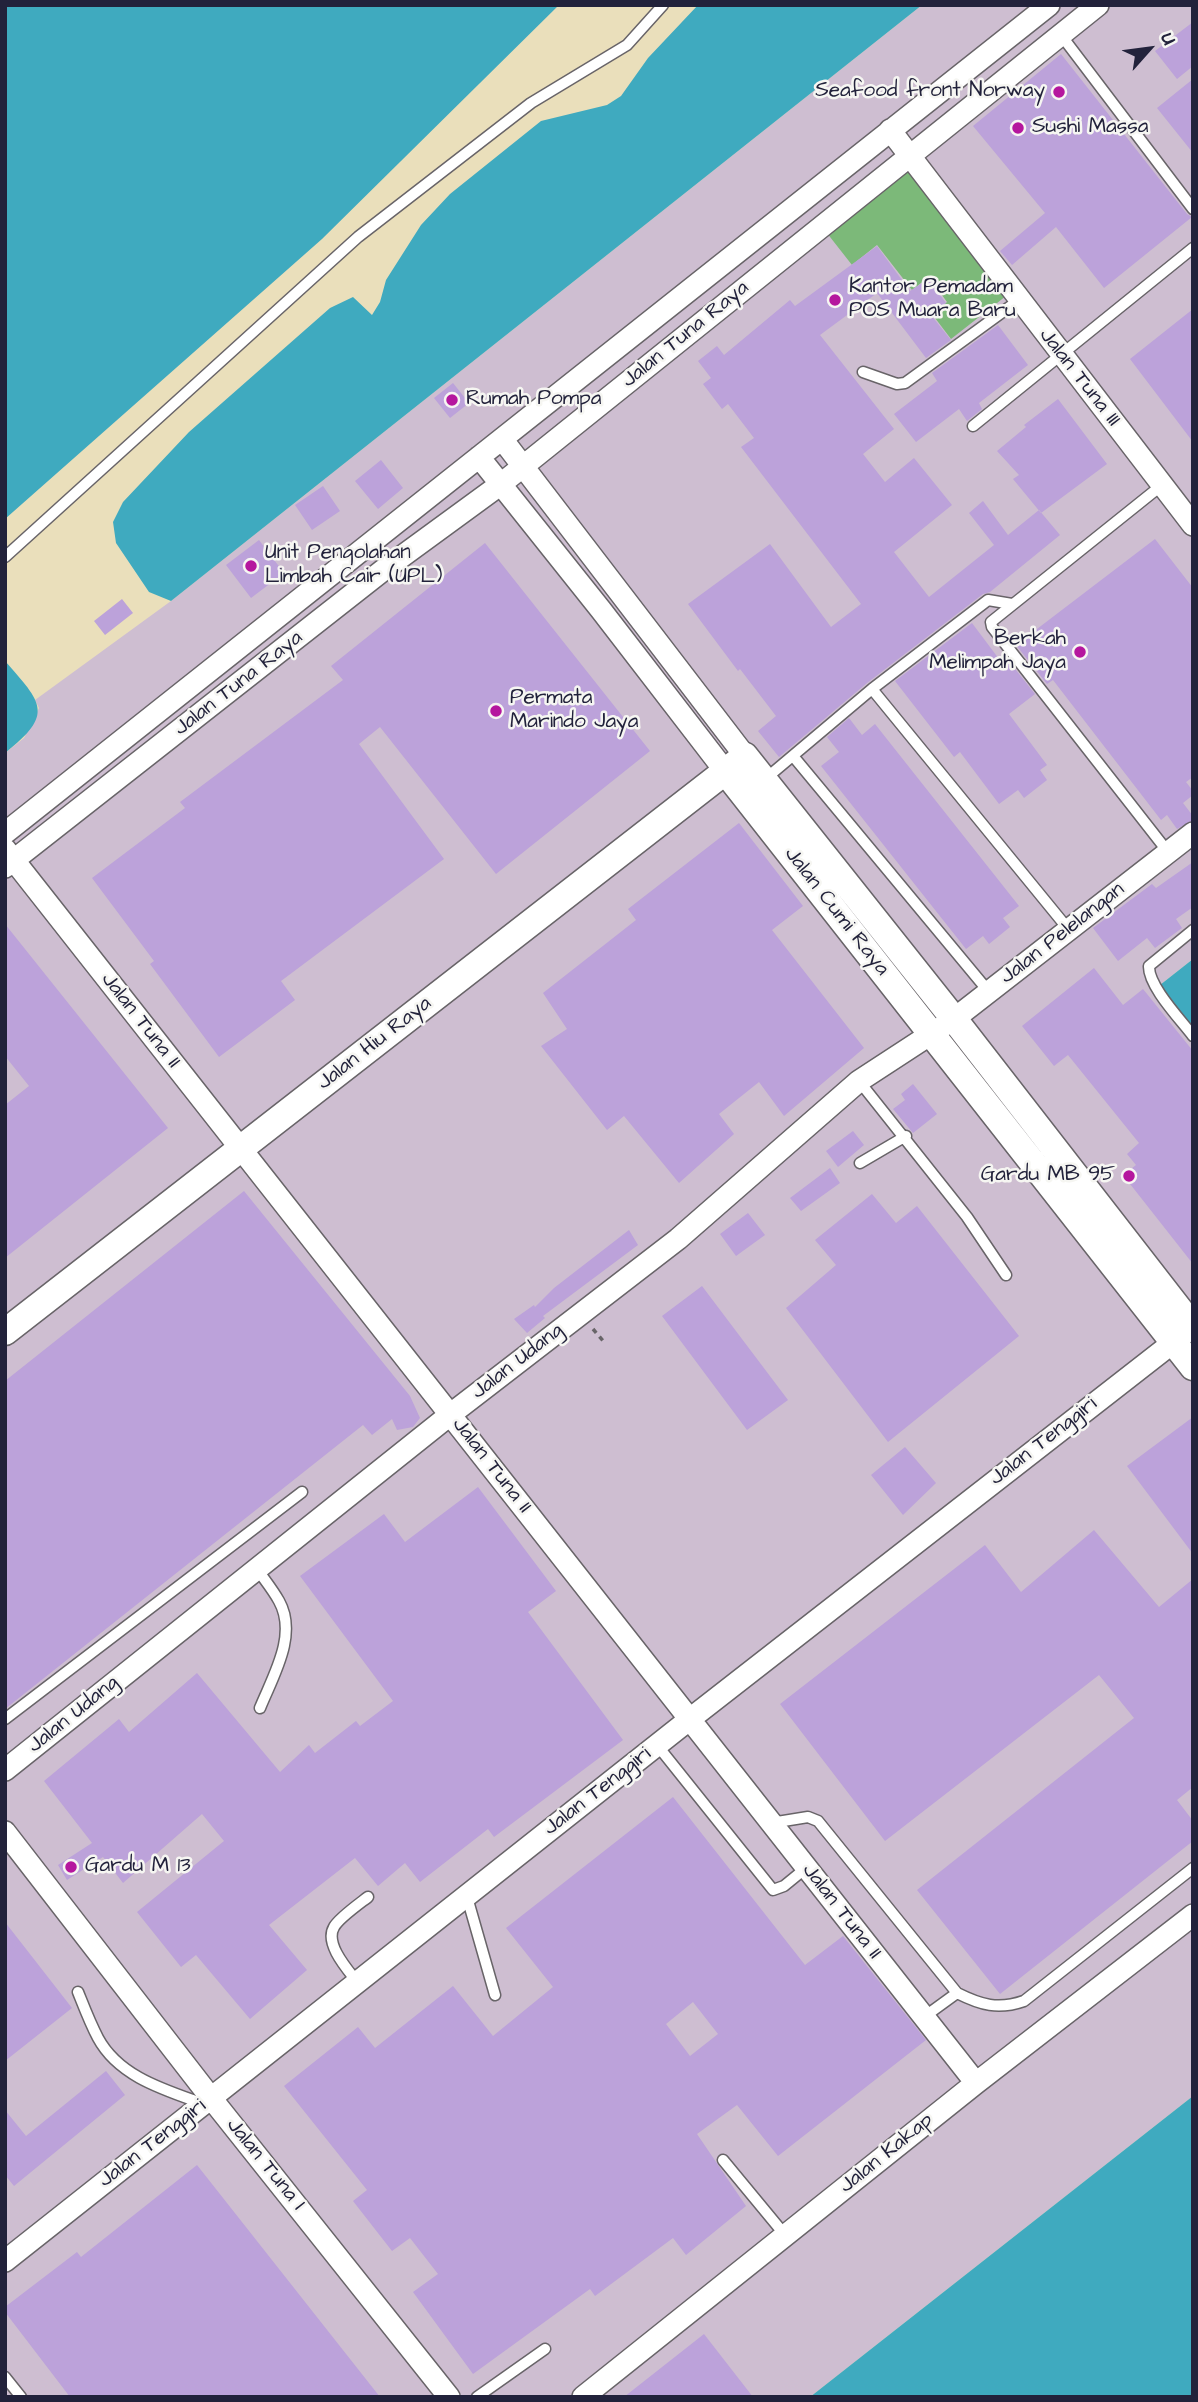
<!DOCTYPE html>
<html>
<head>
<meta charset="utf-8">
<style>
  body { margin:0 }
  #map { position:relative; width:1198px; height:2402px; overflow:hidden; background:#eadfbb; font-family:"Architects Daughter",sans-serif }
  canvas { display:block }
  .frame { position:absolute; inset:0; border:7px solid #22223b; pointer-events:none }
  .north { position:absolute; left:1114px; top:14px; width:70px; height:70px; -webkit-text-stroke:5px #f6f6f2; paint-order:stroke; rotate:62deg; font-size:19px; font-weight:700; line-height:28px; text-align:center; color:#22223b }
  .north::after { content:''; display:block; margin:auto; width:24px; height:32px; background:#22223b; clip-path:polygon(50% 0,100% 100%,50% 72%,0 100%) }
</style>
</head>
<body>
<div id="map">
<canvas width="1198" height="2402"></canvas>
<div class="frame"></div>
<div class="north">U</div>
</div>
<script>
const c = document.querySelector('canvas').getContext('2d');
c.lineJoin = 'round';
function fillPath(path, color) { c.fillStyle = color; c.fill(path, 'evenodd'); }
function strokePath(path, color, width, dash) { c.strokeStyle = color; c.lineWidth = width; c.lineCap = dash ? 'butt' : 'round'; c.setLineDash(dash || []); c.stroke(path); }
function drawText(font, color, halo, rows, align = 'center') {
  c.font = font + ' "Architects Daughter",sans-serif'; c.lineWidth = 5; c.setLineDash([]); c.textBaseline = 'middle'; c.strokeStyle = halo; c.fillStyle = color; for (const [text, x, y, turn = 0] of rows) {
    c.save(); c.translate(x, y); c.rotate((+turn || 0) * Math.PI / 180); c.textAlign = isNaN(turn) ? turn : align; if (halo) c.strokeText(text, 0, 0); c.fillText(text, 0, 0); c.restore();
  }
}
const industrial = new Path2D(`
  M922 5H1193V959L1160 985 1193 1028V2096L810 2397H5V753L24 738 39 708 35 700 171 601Z`);
const forest = new Path2D(`
  M906 165 1006 296 951 339 932 314 947 302 929 277 912 290 877 245 852 265 823 228Z`);
const water = new Path2D(`
  M5 5H559L322 239 5 519Z
  M698 5H922L171 601 149 592 116 543 113 522 123 502 189 432 330 308 353 297 372 315 380 302 386 280 421 225 450 194 541 121 607 105 621 96 648 58Z
  M5 661C42 703 55 714 5 753Z
  M1193 959V1028L1160 985Z
  M1193 2096V2397H810Z`);
const building = new Path2D(`
  M1193 22V66L1177 79 1155 51Z
  M1061 54 1187 214 1192 217 1104 288 1056 227 1012 265 1000 251 1045 213 973 126Z
  M1193 79V153L1157 108Z
  M877 246 910 291 928 279 946 303 931 315 951 340 926 358 877 293 820 335 894 429 863 454 885 482 914 458 952 505 894 552 929 597 994 545 969 513 983 501 1008 535 1039 510 1060 535 990 592 983 594 867 683 779 757 758 731 776 716 740 669 738 671 688 604 770 544 831 627 861 604 741 447 754 438 728 404 722 409 703 384 711 378 698 361 717 346 724 355 790 300 795 306Z
  M1193 309V442L1130 359Z
  M998 325 1028 365 979 403 982 409 967 421 959 409 916 442 894 414 937 381 932 373Z
  M453 383 469 403 450 418 434 398Z
  M1058 399 1107 464 1041 513 1013 479 1019 475 997 451 1026 427 1024 425Z
  M381 460 403 488 378 509 355 481Z
  M323 486 340 511 312 530 295 505Z
  M1155 539 1193 588V777L1186 782 1193 791V795L1183 803 1193 816V820L1177 829 1167 815 1161 820 1053 680 1047 684 1016 645Z
  M259 540 284 573 251 598 226 565Z
  M485 543 650 751 496 874 380 727 359 744 444 859 281 981 295 1000 219 1057 150 964 154 961 92 878 185 808 180 802 343 680 331 666Z
  M122 599 133 613 105 635 94 621Z
  M972 623 999 659 1004 655 1035 694 1009 714 1047 765 1040 770 1047 780 1024 798 1018 790 999 804 960 752 954 757 895 681Z
  M849 718 862 735 875 724 1019 906 1003 918 1010 927 989 944 983 936 966 949 821 766 839 752 827 737Z
  M739 823 803 906 772 930 864 1048 784 1116 759 1082 719 1114 734 1134 679 1183 624 1116 607 1130 541 1046 567 1029 543 993 636 920 628 909Z
  M1193 862V907L1176 919 1182 928 1155 948 1147 938 1118 961 1093 928 1152 884 1156 888Z
  M5 924 168 1128 5 1258V1105L29 1086 5 1056Z
  M1094 968 1123 1005 1143 989 1193 1051V1264L1123 1175 1136 1165 1127 1154 1139 1143 1068 1055 1054 1066 1022 1026Z
  M913 1084 937 1114 913 1133 893 1109 905 1100 901 1094Z
  M853 1131 864 1145 838 1167 826 1151Z
  M830 1168 840 1183 801 1211 790 1198Z
  M244 1191 410 1396 420 1418 413 1427 397 1430 392 1419 372 1435 363 1425 5 1709V1381Z
  M872 1194 896 1223 917 1206 1019 1336 888 1442 786 1308 836 1265 815 1240Z
  M748 1213 765 1235 736 1256 720 1234Z
  M629 1230 638 1245 543 1316 545 1318 527 1333 514 1319 534 1305 535 1307 554 1288Z
  M702 1286 788 1400 747 1430 662 1316Z
  M1193 1417V1554L1127 1466Z
  M905 1447 936 1483 903 1515 871 1475Z
  M478 1487 556 1591 528 1612 623 1740 494 1837 488 1829 420 1882 405 1863 378 1886 355 1858 269 1925 307 1970 250 2019 196 1955 181 1967 137 1912 224 1841 202 1814 123 1883 103 1857 67 1880 58 1865 92 1843 44 1781 119 1719 129 1732 197 1673 280 1772 309 1745 315 1753 356 1721 360 1726 393 1701 300 1576 384 1514 405 1542Z
  M1094 1530 1159 1607 1193 1579V1787L1177 1800 1193 1821V1841L1000 1994 917 1890 1134 1718 1099 1675 885 1841 780 1704 985 1545 1021 1592Z
  M673 1797 805 1965 843 1936 926 2040 778 2156 737 2105 697 2134 746 2206 686 2255 673 2238 595 2296 590 2289 473 2374 413 2292 438 2274 410 2238 392 2251 353 2201 367 2190 284 2086 358 2027 375 2048 453 1986 493 2036 553 1987 506 1928ZM693 2002 718 2034 690 2056 666 2024Z
  M5 1922 72 2008 5 2061Z
  M106 2071 125 2095 14 2186 5 2175V2110L26 2136Z
  M197 2165 380 2397H70L5 2312V2307L77 2252 81 2257Z
  M704 2334 753 2397H624Z`);
const path = new Path2D(`
  M593 1329 604 1342`);
const service = new Path2D(`
  M1061 35 1193 209
  M863 372 897 384 905 383 1019 300
  M973 426 1193 248
  M1162 485 991 622 992 627 1168 852
  M5 557 358 237 531 103 627 45 663 5
  M872 689 1069 930
  M793 756 989 992
  M764 780 872 689 988 600 1012 604
  M1193 930 1149 966C1148 986 1181 1020 1193 1036
  M859 1081 967 1217 1006 1275
  M860 1163 906 1136
  M257 1569C264 1579 273 1590 279 1601 298 1635 273 1676 260 1708
  M5 1719 302 1492
  M657 1745 773 1890 784 1886 806 1868
  M771 1823 808 1817 818 1821 957 1993 924 2017
  M467 1897 495 1995
  M358 1983C348 1970 324 1944 334 1927 339 1918 359 1904 368 1897
  M78 1992C84 2007 90 2023 98 2038 119 2077 165 2090 204 2104
  M957 1993C981 2005 998 2010 1024 2001L1193 1868
  M723 2160 785 2235
  M5 2377 21 2397
  M477 2397 545 2349`);
const minor = new Path2D(`
  M890 130 1193 525
  M502 439 745 756
  M479 457 601 610 725 771
  M5 833 1049 5
  M5 849 976 2083
  M5 867 382 571 501 484 1098 5
  M5 1770 451 1414 678 1239 859 1081 954 1019 1193 833
  M5 1832 211 2098 449 2397
  M5 2261 690 1719 1184 1334
  M583 2397 976 2083 1193 1915`);
const tertiary = new Path2D(`
  M725 771 1193 1367
  M5 1332 745 756 954 1019 1193 1327`);
const markers = [
  [1059,92,7,"#b5179e"],
  [1018,128,7,"#b5179e"],
  [835,300,7,"#b5179e"],
  [452,400,7,"#b5179e"],
  [251,566,7,"#b5179e"],
  [1080,652,7,"#b5179e"],
  [496,711,7,"#b5179e"],
  [1129,1176,7,"#b5179e"],
  [71,1867,7,"#b5179e"]
];
const poiNames = [
  ["Seafood front Norway",1045,92,"right"],
  ["Sushi Massa",1032,128],
  ["Kantor Pemadam",849,288],
  ["POS Muara Baru",849,312],
  ["Rumah Pompa",466,400],
  ["Unit Pengolahan",265,554],
  ["Limbah Cair (UPL)",265,578],
  ["Berkah",1066,640,"right"],
  ["Melimpah Jaya",1066,664,"right"],
  ["Permata",510,699],
  ["Marindo Jaya",510,723],
  ["Gardu MB 95",1115,1176,"right"],
  ["Gardu M 13",85,1867]
];
const streetNames = [
  ["Jalan Tuna Raya",686,335,-39],
  ["Jalan Tuna III",1079,378,52],
  ["Jalan Tuna Raya",239,684,-38],
  ["Jalan Cumi Raya",836,912,52],
  ["Jalan Pelelangan",1063,934,-38],
  ["Jalan Tuna II",140,1021,52],
  ["Jalan Hiu Raya",375,1044,-38],
  ["Jalan Udang",518,1362,-38],
  ["Jalan Tenggiri",1044,1442,-38],
  ["Jalan Tuna II",491,1466,52],
  ["Jalan Udang",74,1715,-39],
  ["Jalan Tenggiri",598,1792,-38],
  ["Jalan Tuna II",841,1912,52],
  ["Jalan Tenggiri",153,2144,-38],
  ["Jalan Kakap",887,2154,-39],
  ["Jalan Tuna I",265,2165,51]
];
fillPath(industrial, '#cebed1');
fillPath(forest, '#7cb979');
fillPath(water, '#3faabf');
fillPath(building, '#bca2da');
strokePath(service, '#686468', 13);
strokePath(minor, '#686468', 24);
strokePath(tertiary, '#686468', 29);
strokePath(path, '#686468', 3.5, [5, 5]);
strokePath(service, '#fff', 10);
strokePath(minor, '#fff', 21);
strokePath(tertiary, '#fff', 26);
for (const [x, y, r, color] of markers) { const dot = new Path2D(); dot.arc(x, y, r, 0, 2 * Math.PI); c.fillStyle = color; c.fill(dot); strokePath(dot, '#f6f6f2', 2.5); }
drawText('21px', '#22223b', '#f6f6f2', poiNames, 'left');
drawText('21px', '#22223b', '#f6f6f2', streetNames);
</script>
</body>
</html>
